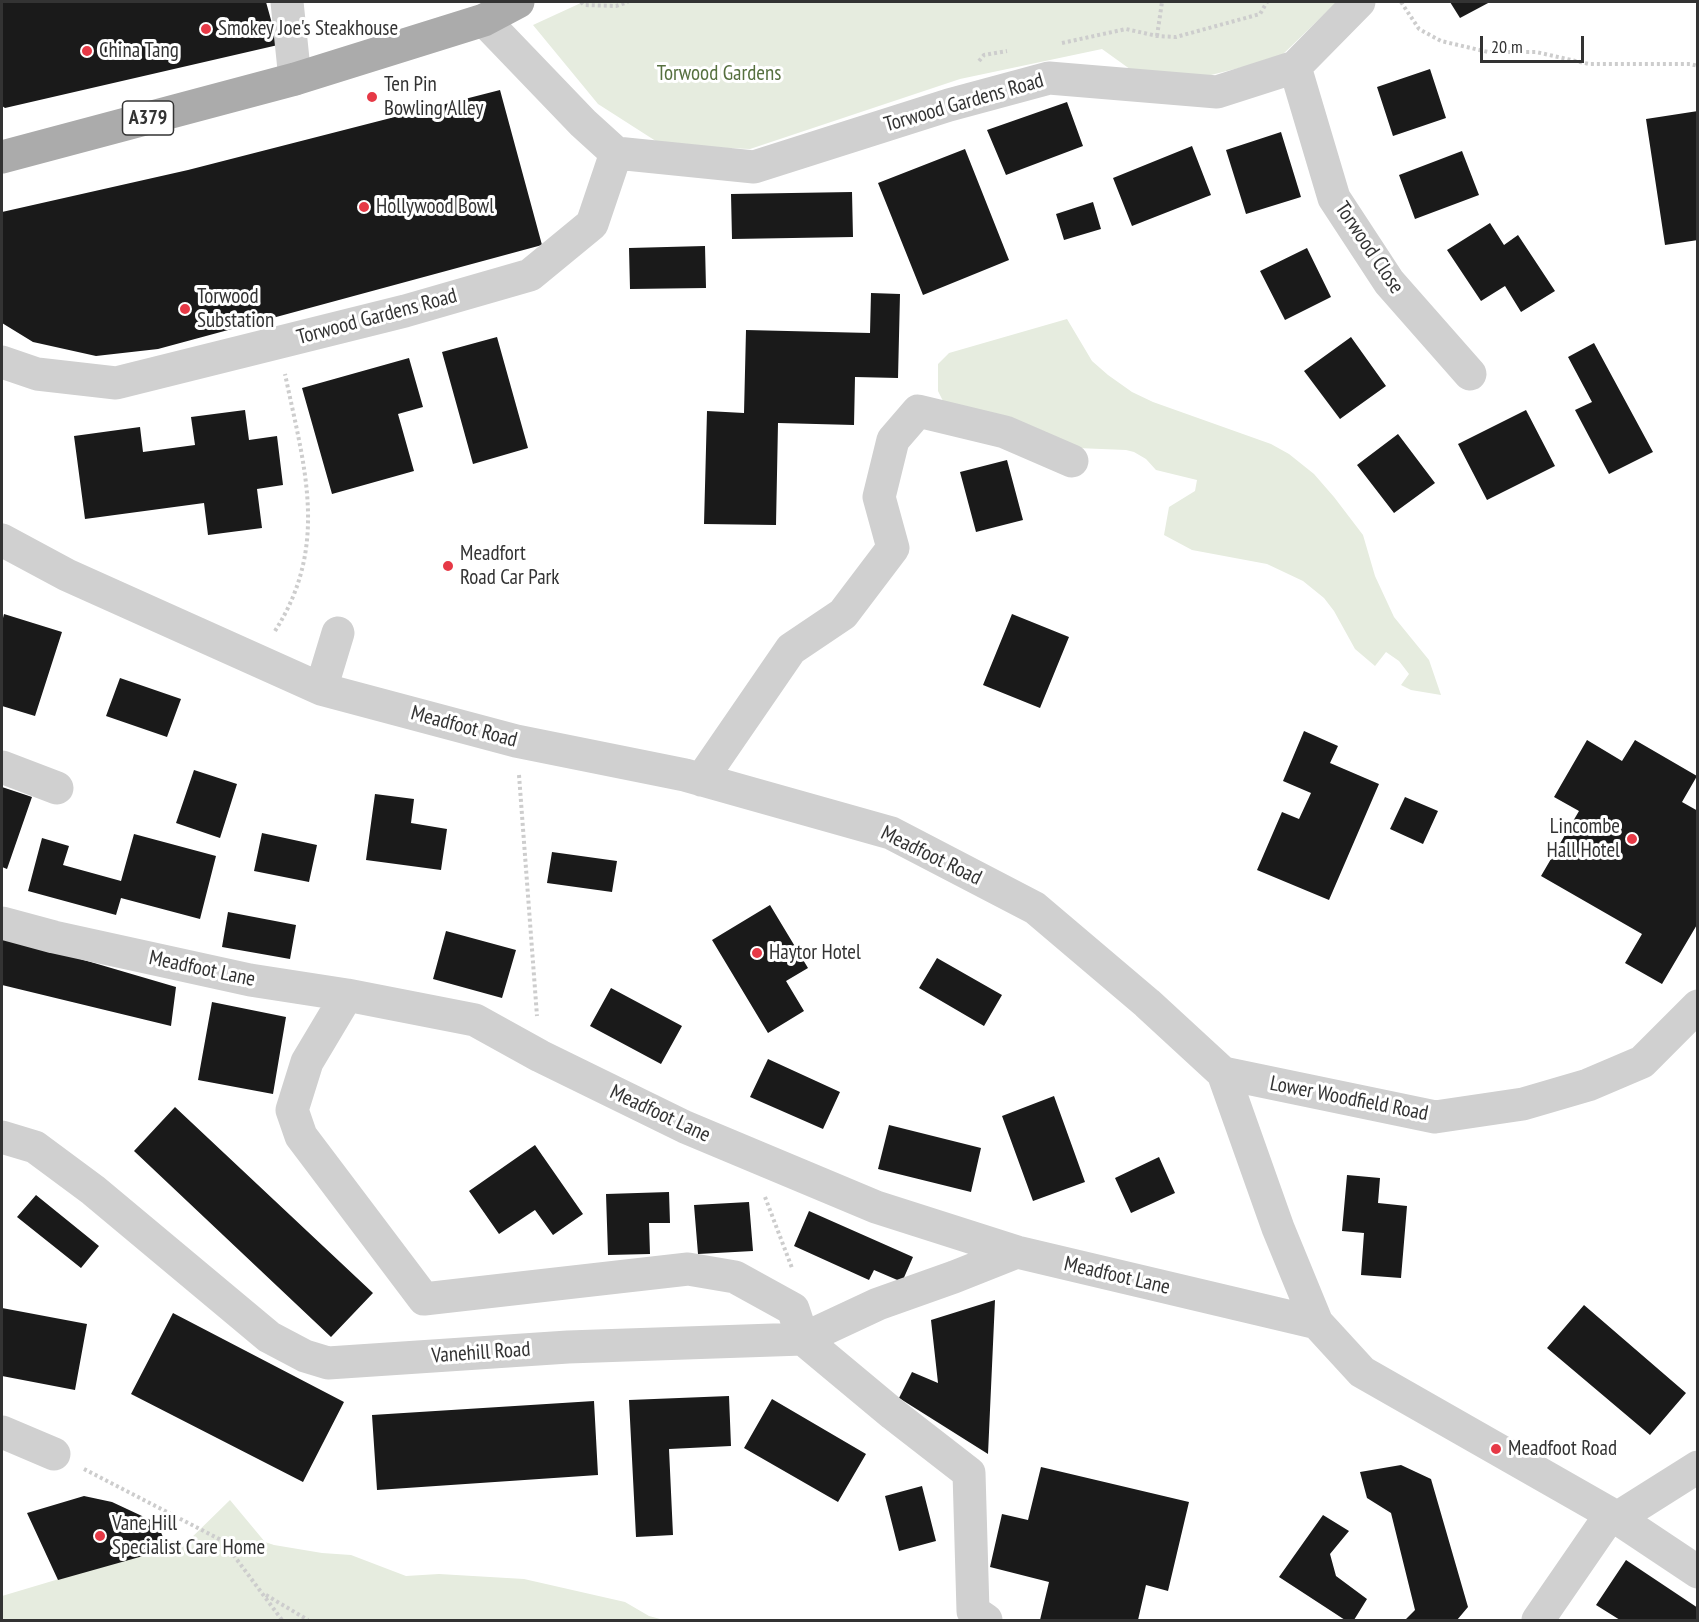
<!DOCTYPE html>
<html>
<head>
<meta charset="utf-8">
<style>
  body { margin:0 }
  #map { position:relative; width:1699px; height:1622px; overflow:hidden; background:#fff; font-family:"PT Sans Narrow",sans-serif }
  canvas { display:block }
  .frame { position:absolute; inset:0; border:3px solid #333; pointer-events:none }
  .scale { position:absolute; left:1480px; top:36px; width:104px; height:27px; box-sizing:border-box; border:3px solid #333; border-top:0; padding-left:8px; font-size:18px; line-height:21px; white-space:nowrap; color:#333; -webkit-text-stroke:4px #fff; paint-order:stroke }
</style>
</head>
<body>
<div id="map">
<canvas width="1699" height="1622"></canvas>
<div class="frame"></div>
<div class="scale">20 m</div>
</div>
<script>
const c = document.querySelector('canvas').getContext('2d');
c.lineJoin = 'round';
function fillPath(path, color) { c.fillStyle = color; c.fill(path, 'evenodd'); }
function strokePath(path, color, width, dash) { c.strokeStyle = color; c.lineWidth = width; c.lineCap = dash ? 'butt' : 'round'; c.setLineDash(dash || []); c.stroke(path); }
function drawText(font, color, halo, rows, align = 'center') {
  c.font = font + ' "PT Sans Narrow",sans-serif'; c.lineWidth = 6; c.setLineDash([]); c.textBaseline = 'middle'; c.strokeStyle = halo; c.fillStyle = color; for (const [text, x, y, turn = 0] of rows) {
    c.save(); c.translate(x, y); c.rotate((+turn || 0) * Math.PI / 180); c.textAlign = isNaN(turn) ? turn : align; if (halo) c.strokeText(text, 0, 0); c.fillText(text, 0, 0); c.restore();
  }
}
const green = new Path2D(`
  M583 2H1337L1279 58 1195 79 1134 72 1102 49 960 79 750 149 662 145 598 104 533 25Z
  M1067 319 1092 361 1108 375 1132 392 1153 402 1271 444 1289 454 1314 474 1334 497 1363 535 1375 576 1394 617 1429 660 1441 695 1411 690 1401 685 1409 674 1399 661 1386 652 1375 666 1355 649 1334 611 1324 598 1303 581 1267 564 1192 550 1164 535 1169 507 1195 491 1197 480 1156 470 1146 459 1134 452 1126 450 1077 448 944 403 938 391V364L949 353Z
  M230 1500 265 1542 274 1545 322 1553 351 1555 406 1576 439 1574 524 1579 625 1602 649 1616 664 1620H2V1596L136 1556 185 1544Z`);
const building = new Path2D(`
  M2 2H266L278 45 5 108 2 106Z
  M1450 2H1490L1460 18Z
  M1430 69 1446 118 1393 136 1377 87Z
  M500 90 542 245 158 349 96 356 33 342 2 323V212L188 170Z
  M1067 102 1083 146 1006 175 987 130Z
  M1698 111V240L1665 245 1646 119Z
  M1281 132 1301 197 1246 214 1226 150Z
  M1192 146 1211 195 1132 226 1113 178Z
  M965 149 1009 260 923 295 878 183Z
  M1462 151 1479 195 1415 219 1399 175Z
  M852 192 853 237 732 239 731 194Z
  M1093 202 1101 229 1064 240 1056 214Z
  M1490 223 1504 245 1518 235 1555 291 1521 312 1505 286 1481 301 1447 250Z
  M705 246 706 288 630 289 629 248Z
  M1307 248 1331 297 1285 320 1260 271Z
  M871 293 900 294 898 378 855 377 854 425 778 423 776 525 704 524 707 411 744 413 746 330 870 333Z
  M497 337 528 448 473 464 442 352Z
  M1351 337 1386 386 1340 419 1304 371Z
  M1594 343 1653 452 1609 474 1575 410 1592 402 1568 357Z
  M409 358 423 407 398 414 414 471 332 494 302 388Z
  M245 410 249 440 277 436 283 485 257 489 262 528 208 535 204 503 85 519 74 436 140 427 143 452 195 445 191 417Z
  M1526 410 1555 466 1487 500 1458 444Z
  M1398 434 1435 483 1394 513 1357 465Z
  M1007 460 1023 520 976 532 960 472Z
  M4 614 62 632 35 716 2 706V622Z
  M1012 614 1069 637 1040 708 983 685Z
  M120 678 181 699 167 737 106 716Z
  M1304 731 1338 746 1330 763 1379 784 1329 900 1257 870 1282 812 1299 819 1311 793 1283 781Z
  M1587 740 1622 761 1635 740 1697 776 1682 802 1698 811V923L1662 984 1625 963 1642 934 1541 876 1579 811 1554 797Z
  M194 770 237 784 220 838 176 823Z
  M2 787 32 797 7 869 2 867Z
  M375 794 414 799 411 823 447 829 441 870 366 860Z
  M1405 797 1438 811 1423 844 1390 829Z
  M262 833 317 845 309 882 254 871Z
  M134 834 216 856 200 919 121 898 116 915 28 891 42 838 69 846 63 865 121 881Z
  M552 852 617 861 612 892 547 883Z
  M770 905 808 968 786 981 804 1011 768 1033 712 940Z
  M228 912 296 925 290 959 222 947Z
  M446 931 516 950 502 998 433 979Z
  M2 936 176 987 171 1026 2 985Z
  M937 958 1002 995 984 1026 919 988Z
  M611 988 682 1026 661 1064 590 1026Z
  M212 1002 286 1017 273 1094 198 1080Z
  M768 1059 840 1092 823 1129 750 1097Z
  M1054 1096 1085 1182 1033 1201 1002 1116Z
  M175 1107 373 1293 331 1337 134 1151Z
  M889 1125 981 1148 971 1192 878 1169Z
  M535 1145 583 1214 553 1235 535 1210 499 1234 469 1191Z
  M1159 1157 1175 1193 1131 1213 1115 1178Z
  M1347 1175 1380 1178 1378 1203 1407 1206 1401 1278 1361 1275 1364 1233 1342 1231Z
  M669 1192 670 1223H649L650 1254 608 1255 606 1194Z
  M36 1195 99 1246 81 1268 17 1217Z
  M749 1202 753 1251 698 1254 694 1205Z
  M809 1211 913 1257 902 1282 874 1270 869 1280 794 1246Z
  M995 1300 988 1454 899 1398 912 1372 938 1383 931 1320Z
  M1584 1305 1686 1393 1650 1435 1547 1348Z
  M2 1308 87 1324 75 1390 2 1376Z
  M173 1313 344 1402 303 1482 131 1394Z
  M729 1396 731 1446 669 1449 673 1535 636 1537 629 1400Z
  M772 1399 866 1454 838 1502 744 1448Z
  M594 1401 598 1475 377 1490 372 1415Z
  M1401 1465 1431 1479 1468 1607 1457 1620H1405L1415 1610 1391 1513 1367 1498 1360 1472Z
  M1041 1467 1189 1502 1168 1591 1146 1585 1138 1620H1040L1049 1582 990 1567 1002 1514 1028 1520Z
  M922 1486 936 1541 899 1551 885 1496Z
  M84 1496 112 1502 157 1523 168 1549 58 1580 27 1513Z
  M1323 1515 1349 1531 1330 1554 1336 1576 1367 1599 1354 1620H1345L1279 1577Z
  M1626 1560 1698 1608V1620H1620L1596 1605Z`);
const path = new Path2D(`
  M581 2 584 5 616 6 628 2
  M1401 2 1419 29 1441 41 1488 52H1536L1589 64H1690L1698 66
  M1157 36 1162 2
  M1062 43 1126 29 1157 36 1176 37 1260 14 1267 2
  M979 61 984 55 1007 51
  M275 631C330 545 304 466 285 374
  M519 775 537 1016
  M765 1197 792 1268
  M84 1469 223 1541 282 1620
  M266 1595 308 1620`);
const minor = new Path2D(`
  M287 2 295 79
  M484 20 583 123 616 153 754 167 949 105 1049 78 1217 92 1295 67 1359 2
  M1295 67 1334 198 1389 282 1470 374
  M2 362 37 374 116 383 405 311 530 275 592 224 616 153
  M2 540 67 575 321 689 516 741 685 775 891 833 1035 908 1147 1003 1223 1073 1278 1228 1317 1323 1362 1372 1611 1514 1698 1572
  M321 689 338 633
  M2 767 57 788
  M701 780 791 649 843 614 893 548 879 497 893 440 918 411 1005 432 1072 461
  M2 923 54 937 250 980 347 995 475 1020 540 1056 685 1127 876 1207 1017 1252 1317 1323
  M347 995 307 1062 292 1110 301 1136 424 1299 688 1269 735 1277 793 1309 803 1339 893 1414 969 1473 973 1611 986 1620
  M1223 1073 1435 1117 1523 1104 1588 1085 1642 1062 1698 1006
  M2 1137 35 1147 93 1190 269 1337 305 1356 328 1363 568 1347 803 1339 878 1304 954 1277 1017 1252
  M2 1432 54 1454
  M1617 1518 1698 1467
  M1538 1620 1611 1514`);
const major = new Path2D(`
  M2 157 295 79 484 20 518 2`);
const markers = [
  [206,29,6,"#e63946"],
  [87,51,6,"#e63946"],
  [372,97,6,"#e63946"],
  [364,207,6,"#e63946"],
  [185,309,6,"#e63946"],
  [448,566,6,"#e63946"],
  [1632,839,6,"#e63946"],
  [757,953,6,"#e63946"],
  [1496,1449,6,"#e63946"],
  [100,1536,6,"#e63946"]
];
const shields = [
  [148,118,51]
];
const shieldNames = [
  ["A379",148,118]
];
const poiNames = [
  ["Smokey Joe's Steakhouse",218,29],
  ["China Tang",99,51],
  ["Ten Pin",384,85],
  ["Bowling Alley",384,109],
  ["Hollywood Bowl",376,207],
  ["Torwood",197,297],
  ["Substation",197,321],
  ["Meadfort",460,554],
  ["Road Car Park",460,578],
  ["Lincombe",1620,827,"right"],
  ["Hall Hotel",1620,851,"right"],
  ["Haytor Hotel",769,953],
  ["Meadfoot Road",1508,1449],
  ["Vane Hill",112,1524],
  ["Specialist Care Home",112,1548]
];
const parkNames = [
  ["Torwood Gardens",719,74]
];
const streetNames = [
  ["Torwood Gardens Road",964,103,-16],
  ["Torwood Close",1369,248,56],
  ["Torwood Gardens Road",377,317,-15],
  ["Meadfoot Road",464,727,15],
  ["Meadfoot Road",931,856,26],
  ["Meadfoot Lane",202,969,12],
  ["Lower Woodfield Road",1349,1099,11],
  ["Meadfoot Lane",660,1114,25],
  ["Meadfoot Lane",1117,1276,13],
  ["Vanehill Road",481,1353,-4]
];
fillPath(green, '#e6ecdf');
fillPath(building, '#1a1a1a');
strokePath(path, '#cdcdcd', 4, [3, 3]);
strokePath(minor, '#d0d0d0', 33);
strokePath(major, '#ababab', 33);
for (const [x, y, r, color] of markers) { const dot = new Path2D(); dot.arc(x, y, r, 0, 2 * Math.PI); c.fillStyle = color; c.fill(dot); strokePath(dot, '#fff', 2); }
for (const [x, y, w] of shields) { const box = new Path2D(); box.roundRect(x - w / 2, y - 17, w, 34, 4.5); c.fillStyle = '#fff'; c.fill(box); strokePath(box, '#333', 1.5); }
drawText('bold 20px', '#333', null, shieldNames);
drawText('21px', '#333', '#fff', poiNames, 'left');
drawText('21px', '#56703f', '#fff', parkNames);
drawText('21px', '#333', '#fff', streetNames);
</script>
</body>
</html>
